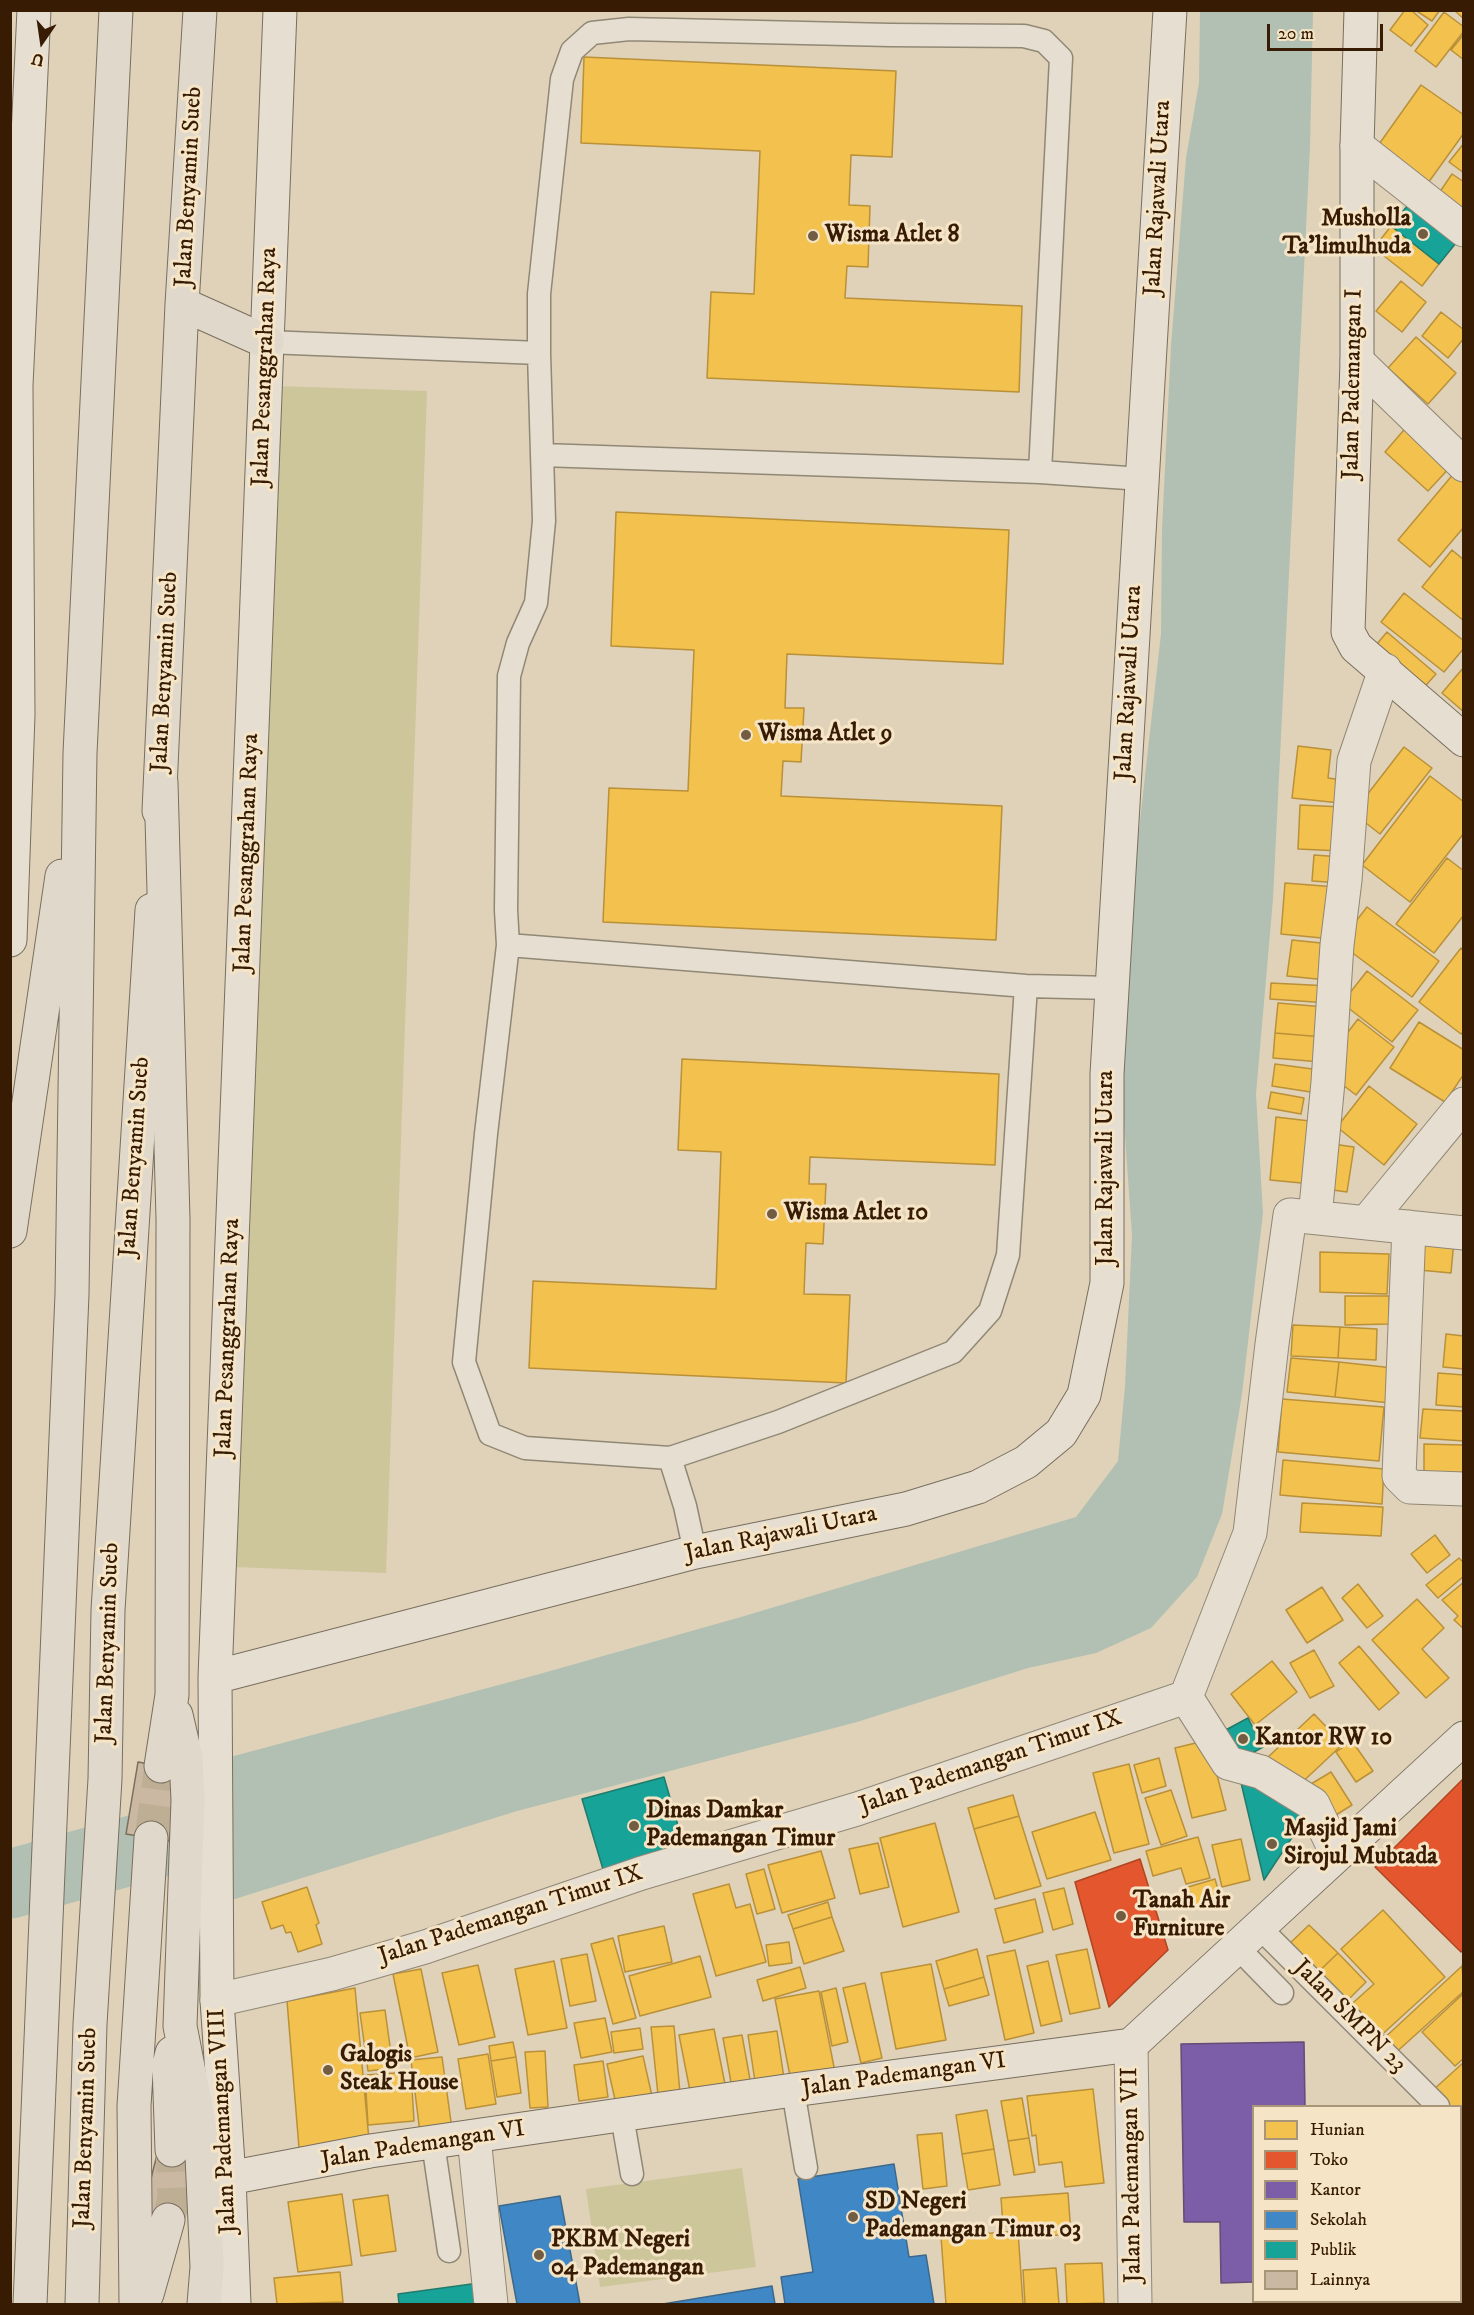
<!DOCTYPE html>
<html>
<head>
<meta charset="utf-8">
<style>
  body { margin:0 }
  #map { position:relative; width:1474px; height:2315px; overflow:hidden; background:#dfd2b8; font-family:"IM FELL DW Pica",serif }
  canvas { display:block }
  .frame { position:absolute; inset:0; border:12px solid #371c03; pointer-events:none }
  .legend { position:absolute; left:1252px; top:2105px; width:210px; height:198px; box-sizing:border-box; background:#f5e5c6; border:2px solid #a99578; margin:0; padding:8px 10px; list-style:none; font-size:18px; color:#371c03 }
  .legend li { display:flex; align-items:center; gap:12px; height:30px }
  .legend b { width:30px; border:2px solid #a99578 }
  .north { position:absolute; left:12px; top:12px; width:60px; height:60px; -webkit-text-stroke:4px #f5e5c6; paint-order:stroke; rotate:193deg; font-size:16px; font-weight:700; line-height:24px; text-align:center; color:#371c03 }
  .north::after { content:''; display:block; margin:auto; width:21px; height:27px; background:#371c03; clip-path:polygon(50% 0,100% 100%,50% 72%,0 100%) }
  .scale { position:absolute; left:1267px; top:24px; width:116px; height:27px; box-sizing:border-box; border:3px solid #371c03; border-top:0; padding-left:8px; font-size:18px; line-height:21px; white-space:nowrap; color:#371c03; -webkit-text-stroke:4px #f5e5c6; paint-order:stroke }
</style>
</head>
<body>
<div id="map">
<canvas width="1474" height="2315"></canvas>
<div class="frame"></div>
<ul class="legend">
<li><b style="height:16px;background:#f2c14e"></b>Hunian</li>
<li><b style="height:16px;background:#e4572e"></b>Toko</li>
<li><b style="height:16px;background:#7b5ea7"></b>Kantor</li>
<li><b style="height:16px;background:#3f88c5"></b>Sekolah</li>
<li><b style="height:16px;background:#17a398"></b>Publik</li>
<li><b style="height:16px;background:#cbb8a3"></b>Lainnya</li>
</ul>
<div class="north">U</div>
<div class="scale">20 m</div>
</div>
<script>
const c = document.querySelector('canvas').getContext('2d');
c.lineJoin = 'round';
function fillPath(path, color) { c.fillStyle = color; c.fill(path, 'evenodd'); }
function strokePath(path, color, width, dash) { c.strokeStyle = color; c.lineWidth = width; c.lineCap = dash ? 'butt' : 'round'; c.setLineDash(dash || []); c.stroke(path); }
function drawText(font, color, halo, rows, align = 'center') {
  c.font = font + ' "IM FELL DW Pica",serif'; c.lineWidth = 6; c.setLineDash([]); c.textBaseline = 'middle'; c.strokeStyle = halo; c.fillStyle = color; for (const [text, x, y, turn = 0] of rows) {
    c.save(); c.translate(x, y); c.rotate((+turn || 0) * Math.PI / 180); c.textAlign = isNaN(turn) ? turn : align; if (halo) c.strokeText(text, 0, 0); c.fillText(text, 0, 0); c.restore();
  }
}
const green = new Path2D(`
  M276 386 427 391 386 1573 234 1567Z
  M742 2168 756 2267 600 2287 586 2189Z`);
const water = new Path2D(`
  M1200 11H1313L1310 147 1273 899 1256 1094 1263 1213 1242 1394 1222 1514 1197 1577 1151 1628 1096 1653 1028 1668 857 1722 517 1811 206 1908 219 1760 536 1675 741 1617 1076 1517 1118 1461 1125 1386 1132 1235 1119 1052 1136 856 1161 634 1162 529 1171 346 1186 158 1199 83Z`);
const homes = new Path2D(`
  M1405 10H1411L1428 25 1411 46 1390 30Z
  M1415 10H1440L1432 21Z
  M1454 10H1464V19Z
  M1444 12 1464 27V31L1436 67 1415 51Z
  M1464 34V60L1451 50Z
  M584 57 896 71 892 157 851 155 849 205 870 206 868 267 847 266 845 298 1022 306 1019 392 707 378 711 292 754 294 760 151 581 143Z
  M1421 85 1464 115V133L1428 183 1377 147Z
  M1464 143V173L1449 162Z
  M1452 174 1464 182V214L1437 196Z
  M1391 226 1439 264 1422 286 1374 248Z
  M1401 281 1426 302 1402 332 1376 311Z
  M1441 312 1464 330V338L1448 358 1422 336Z
  M1416 337 1456 373 1428 404 1388 368Z
  M1409 424 1453 464 1428 491 1385 452Z
  M1455 472 1464 479V527L1430 567 1398 540Z
  M616 512 1009 530 1003 664 787 654 785 708H804L801 762 783 761 781 796 1002 806 996 940 603 922 609 788 688 791 694 650 611 646Z
  M1452 550 1464 560V621L1422 587Z
  M1404 593 1464 641V648L1444 672 1381 622Z
  M1387 632 1436 674 1419 693 1371 651Z
  M1464 667V712L1442 693Z
  M1298 746 1331 750 1328 778 1342 780 1340 803 1292 798Z
  M1404 747 1432 768 1380 834 1353 813Z
  M1430 776 1464 802V833L1410 902 1362 865Z
  M1300 805 1343 807 1341 851 1298 849Z
  M1314 855 1342 857 1341 883 1312 881Z
  M1447 858 1464 871V915L1434 953 1396 924Z
  M1285 883 1336 887 1332 939 1281 934Z
  M1367 907 1439 961 1412 997 1339 943Z
  M1292 940 1331 944 1327 980 1287 976Z
  M1461 948 1464 951V1031L1461 1034 1419 1002Z
  M1367 971 1418 1010 1392 1042 1342 1003Z
  M1271 983 1330 986 1329 1003 1270 999Z
  M1278 1003 1325 1007 1323 1037 1275 1033Z
  M1358 1019 1394 1047 1356 1095 1331 1076 1332 1053Z
  M1419 1022 1464 1050V1074L1445 1102 1390 1068Z
  M1275 1033 1323 1037 1321 1062 1273 1058Z
  M682 1059 999 1074 995 1165 810 1157 809 1184H826L823 1244 806 1243 804 1294 850 1295 846 1383 529 1368 533 1281 716 1289 721 1152 678 1150Z
  M1275 1064 1320 1070 1317 1093 1272 1086Z
  M1369 1086 1417 1124 1384 1165 1337 1127Z
  M1271 1092 1304 1098 1301 1114 1268 1108Z
  M1276 1117 1318 1122 1312 1184 1270 1180Z
  M1326 1143 1354 1147 1347 1192 1319 1188Z
  M1422 1238 1454 1240 1451 1273 1419 1270Z
  M1320 1252 1389 1254 1387 1294 1320 1292Z
  M1345 1296H1389V1324L1345 1325Z
  M1293 1325 1340 1327 1338 1358 1291 1356Z
  M1340 1327 1377 1329 1376 1360 1338 1358Z
  M1446 1334 1464 1336V1369L1443 1367Z
  M1291 1358 1339 1362 1335 1397 1287 1392Z
  M1339 1362 1393 1368 1390 1403 1335 1397Z
  M1438 1373 1464 1375V1407L1436 1405Z
  M1282 1399 1384 1407 1379 1461 1278 1452Z
  M1423 1409 1464 1411V1441L1420 1438Z
  M1424 1444 1464 1445V1475L1424 1474Z
  M1283 1460 1384 1469 1382 1504 1280 1495Z
  M1302 1503 1383 1507 1381 1536 1300 1532Z
  M1435 1535 1450 1555 1427 1573 1411 1554Z
  M1459 1558 1464 1563V1576L1438 1598 1426 1585Z
  M1464 1582V1629L1454 1620 1458 1616 1442 1600Z
  M1358 1584 1383 1616 1367 1628 1342 1598Z
  M1322 1587 1343 1620 1307 1643 1286 1610Z
  M1417 1599 1444 1628 1422 1649 1449 1678 1426 1698 1372 1640Z
  M1359 1646 1399 1693 1379 1710 1339 1663Z
  M1314 1650 1334 1686 1310 1698 1290 1663Z
  M1272 1661 1297 1692 1255 1725 1231 1694Z
  M1314 1714 1343 1744 1296 1788 1267 1758Z
  M1208 1740 1226 1810 1192 1818 1175 1748Z
  M1352 1741 1373 1771 1356 1782 1336 1752Z
  M1159 1758 1166 1786 1142 1793 1134 1765Z
  M1129 1764 1149 1844 1114 1853 1093 1773Z
  M1331 1772 1352 1805 1331 1818 1311 1784Z
  M1171 1790 1187 1836 1161 1845 1145 1798Z
  M1013 1795 1019 1816 974 1829 968 1808Z
  M1095 1812 1111 1860 1047 1879 1032 1832Z
  M1019 1816 1041 1886 995 1899 974 1829Z
  M935 1823 959 1912 903 1927 880 1838Z
  M1198 1837 1210 1878 1186 1884 1181 1868 1153 1876 1146 1851Z
  M1241 1839 1250 1880 1222 1887 1212 1845Z
  M878 1843 889 1887 860 1894 849 1849Z
  M821 1851 835 1898 782 1913 768 1865Z
  M764 1869 775 1909 757 1914 746 1874Z
  M1215 1879 1221 1900 1195 1908 1188 1887Z
  M729 1884 736 1908 750 1904 766 1962 716 1976 693 1894Z
  M307 1887 319 1923 316 1925 322 1944 298 1952 291 1932 286 1933 283 1925 271 1929 262 1902Z
  M1064 1888 1073 1924 1053 1930 1043 1893Z
  M1035 1899 1043 1932 1004 1943 995 1909Z
  M828 1902 832 1917 793 1929 788 1915Z
  M1383 1910 1445 1977 1375 2041 1345 2010 1374 1984 1341 1949Z
  M832 1917 844 1951 804 1964 793 1929Z
  M1309 1925 1338 1953 1315 1975 1287 1946Z
  M664 1926 672 1962 625 1972 618 1936Z
  M613 1938 636 2018 613 2024 591 1944Z
  M789 1942 792 1963 769 1966 766 1945Z
  M977 1949 984 1977 944 1989 936 1961Z
  M1087 1949 1100 2008 1070 2014 1056 1955Z
  M1015 1950 1034 2033 1005 2040 987 1956Z
  M1338 1953 1366 1982 1344 2004 1315 1975Z
  M587 1954 596 2001 570 2006 561 1959Z
  M700 1956 711 1997 640 2016 629 1976Z
  M554 1961 567 2028 528 2035 515 1969Z
  M1048 1961 1062 2021 1041 2026 1027 1966Z
  M931 1964 946 2040 896 2049 881 1973Z
  M478 1965 495 2037 459 2045 442 1973Z
  M1462 1966 1464 1991 1392 2056 1380 2042Z
  M800 1967 806 1988 763 2001 757 1980Z
  M421 1969 438 2052 410 2058 393 1974Z
  M984 1977 989 1995 949 2006 944 1989Z
  M865 1983 882 2058 861 2063 843 1988Z
  M355 1988 369 2140 299 2148 287 2001Z
  M836 1988 848 2042 832 2046 821 1992Z
  M819 1991 835 2072 791 2081 775 1999Z
  M1464 1993V2058L1455 2066 1422 2032Z
  M385 2010 393 2068 368 2071 360 2013Z
  M605 2018 612 2052 581 2058 574 2023Z
  M674 2026 680 2093 658 2095 651 2027Z
  M640 2028 643 2049 614 2053 611 2032Z
  M714 2029 726 2089 691 2096 679 2035Z
  M777 2031 785 2085 756 2088 748 2035Z
  M742 2035 751 2085 732 2088 723 2038Z
  M513 2042 516 2057 491 2061 489 2046Z
  M545 2051 548 2107 530 2108 525 2052Z
  M488 2054 496 2104 466 2109 458 2059Z
  M643 2056 652 2096 616 2104 607 2064Z
  M442 2057 452 2129 420 2133 411 2060Z
  M516 2057 521 2093 497 2097 491 2061Z
  M603 2061 608 2097 579 2101 574 2065Z
  M1464 2062V2106L1460 2108V2106H1446L1432 2091Z
  M411 2072 414 2121 368 2125 365 2075Z
  M1093 2089 1104 2183 1065 2187 1062 2162 1039 2165 1036 2135 1032 2136 1027 2096Z
  M1022 2098 1029 2138 1008 2141 1001 2101Z
  M1464 2106V2125L1460 2122V2108Z
  M987 2110 994 2149 962 2154 956 2115Z
  M942 2133 947 2186 923 2189 917 2135Z
  M1029 2138 1035 2172 1014 2175 1008 2141Z
  M994 2149 1000 2185 968 2190 962 2154Z
  M1068 2193 1071 2234 1032 2237 1031 2224 1003 2226 1001 2198Z
  M342 2194 352 2265 298 2272 288 2202Z
  M388 2195 396 2251 361 2256 353 2200Z
  M1018 2231 1023 2304H946L941 2237Z
  M1102 2263 1104 2303 1067 2304 1065 2264Z
  M1056 2268 1059 2304H1025L1023 2270Z
  M340 2272 343 2302 277 2304 274 2278Z
  M343 2302V2304H315Z
  M1322 2302H1393L1322 2303Z`);
const shops = new Path2D(`
  M1464 1778V1949L1461 1952 1375 1867Z
  M1140 1859 1168 1950 1109 2007 1075 1882Z`);
const offices = new Path2D(`
  M1304 2042 1305 2106H1254V2282L1221 2283 1220 2222H1184L1181 2044Z`);
const schools = new Path2D(`
  M894 2164 909 2257 926 2255 934 2304H785L781 2277 813 2272 798 2179Z
  M1460 2190 1464 2193V2278L1460 2281Z
  M560 2196 580 2304H517L499 2206Z
  M772 2286 775 2304H663Z`);
const public = new Path2D(`
  M1408 205 1456 243 1439 264 1391 226Z
  M1248 1718 1263 1747 1238 1761 1222 1732Z
  M1238 1770 1312 1807 1264 1880Z
  M664 1777 686 1853 605 1876 582 1799Z
  M479 2283 482 2304H399L398 2294Z`);
const river = new Path2D(`
  M10 1884 263 1814`);
const building = new Path2D(`
  M138 1762 182 1770 169 1841 126 1834Z
  M159 2147 198 2157 181 2224 142 2214Z`);
const highwayTunnel = new Path2D(`
  M151 1838 161 1766
  M168 2220 174 2199 172 2150`);
const lane = new Path2D(`
  M267 342 539 353
  M542 455 1040 472
  M508 945 486 1134 464 1362 490 1434 525 1448 670 1458 778 1422 953 1352 990 1311 1008 1255 1026 986
  M1112 988 1026 986 508 945 506 910 509 676 518 643 536 603 544 521 539 353V294L562 79 572 51 592 33 629 29 890 35 1024 36 1044 41 1061 58 1040 472 1142 479
  M670 1458 685 1506 695 1552
  M1260 1928 1438 2106
  M1238 1948 1282 1993
  M793 2090 806 2168
  M622 2116 632 2174
  M1460 2130 1464 2133
  M433 2143 449 2251`);
const street = new Path2D(`
  M1357 146 1464 230
  M1357 361 1464 465
  M1315 1217 1328 1082 1337 945 1345 880 1354 761 1385 670
  M1366 1223 1464 1104
  M1409 1227 1399 1476 1410 1487 1464 1489
  M1186 1697 1228 1763 1261 1772 1313 1804 1337 1854
  M217 2000 332 1974 425 1947 642 1873 857 1809 1186 1697 1250 1533 1272 1344 1290 1215 1464 1233
  M1131 2045 1135 2304
  M474 2137 491 2304`);
const secondary = new Path2D(`
  M1361 10 1357 146V361L1348 632 1356 647 1464 740
  M10 940 18 715 16 385 34 10
  M215 1677 695 1552 906 1509 978 1487 1026 1462 1061 1433 1084 1395 1107 1283V1074L1170 10
  M229 2178 370 2151 793 2090 1131 2045 1464 1738
  M234 2304 229 2178 217 2000 215 1677 280 10`);
const primary = new Path2D(`
  M182 304 267 342
  M159 811 182 304 200 10
  M10 1231 62 876
  M30 2304 72 1294 80 753 116 10
  M82 2304 90 2024 105 1779 108 1610 152 910`);
const highway = new Path2D(`
  M176 1715 186 1758 188 1800 180 2026 201 2134 207 2267 204 2304
  M161 1766 172 1695 173 1219 161 782
  M172 2150 169 2065 172 2053
  M147 2294 168 2220
  M136 2304 134 2106 151 1838`);
const markers = [
  [1423,234,6,"#725c42"],
  [813,236,6,"#725c42"],
  [746,735,6,"#725c42"],
  [772,1214,6,"#725c42"],
  [1243,1739,6,"#725c42"],
  [634,1826,6,"#725c42"],
  [1272,1844,6,"#725c42"],
  [1121,1916,6,"#725c42"],
  [328,2070,6,"#725c42"],
  [853,2217,6,"#725c42"],
  [539,2255,6,"#725c42"]
];
const streetNames = [
  ["Jalan Benyamin Sueb",190,187,-87],
  ["Jalan Rajawali Utara",1159,198,-87],
  ["Jalan Pesanggrahan Raya",266,367,-88],
  ["Jalan Pademangan I",1354,384,-89],
  ["Jalan Benyamin Sueb",166,672,-87],
  ["Jalan Rajawali Utara",1130,683,-87],
  ["Jalan Pesanggrahan Raya",248,853,-88],
  ["Jalan Benyamin Sueb",136,1157,-86],
  ["Jalan Rajawali Utara",1107,1168,-90],
  ["Jalan Pesanggrahan Raya",229,1338,-88],
  ["Jalan Rajawali Utara",781,1535,-12],
  ["Jalan Benyamin Sueb",109,1643,-88],
  ["Jalan Pademangan Timur IX",991,1763,-19],
  ["Jalan Pademangan Timur IX",511,1916,-18],
  ["Jalan SMPN 23",1349,2017,45],
  ["Jalan Pademangan VI",904,2076,-8],
  ["Jalan Pademangan VIII",224,2121,-93],
  ["Jalan Benyamin Sueb",87,2128,-88],
  ["Jalan Pademangan VI",423,2146,-9],
  ["Jalan Pademangan VII",1133,2175,-91]
];
const poiNames = [
  ["Musholla",1411,220,"right"],
  ["Ta'limulhuda",1411,248,"right"],
  ["Wisma Atlet 8",825,236],
  ["Wisma Atlet 9",758,735],
  ["Wisma Atlet 10",784,1214],
  ["Kantor RW 10",1255,1739],
  ["Dinas Damkar",646,1812],
  ["Pademangan Timur",646,1840],
  ["Masjid Jami",1284,1830],
  ["Sirojul Mubtada",1284,1858],
  ["Tanah Air",1133,1902],
  ["Furniture",1133,1930],
  ["Galogis",340,2056],
  ["Steak House",340,2084],
  ["SD Negeri",865,2203],
  ["Pademangan Timur 03",865,2231],
  ["PKBM Negeri",551,2241],
  ["04 Pademangan",551,2269]
];
fillPath(green, '#cec69b');
fillPath(water, '#b1c0b2');
fillPath(homes, '#f2c14e');
strokePath(homes, '#ba9038', 1.5);
fillPath(shops, '#e4572e');
strokePath(shops, '#b04521', 1.5);
fillPath(offices, '#7b5ea7');
strokePath(offices, '#674a76', 1.5);
fillPath(schools, '#3f88c5');
strokePath(schools, '#3d688b', 1.5);
fillPath(public, '#17a398');
strokePath(public, '#217a6b', 1.5);
strokePath(river, '#b1c0b2', 69);
fillPath(building, '#cbb8a3');
strokePath(building, '#796e5e', 1.5);
strokePath(highwayTunnel, '#bdae94', 33, [33, 16]);
strokePath(lane, '#918775', 25);
strokePath(street, '#918775', 35);
strokePath(secondary, '#796e5e', 35);
strokePath(primary, '#796e5e', 35);
strokePath(highway, '#796e5e', 35);
strokePath(lane, '#e5ded1', 22);
strokePath(street, '#e5ded1', 33);
strokePath(secondary, '#e5ded1', 33);
strokePath(primary, '#e0d8ca', 33);
strokePath(highway, '#e0d8ca', 33);
for (const [x, y, r, color] of markers) { const dot = new Path2D(); dot.arc(x, y, r, 0, 2 * Math.PI); c.fillStyle = color; c.fill(dot); strokePath(dot, '#f5e5c6', 2); }
drawText('24px', '#371c03', '#f5e5c6', streetNames);
drawText('bold 24px', '#371c03', '#f5e5c6', poiNames, 'left');
</script>
</body>
</html>
